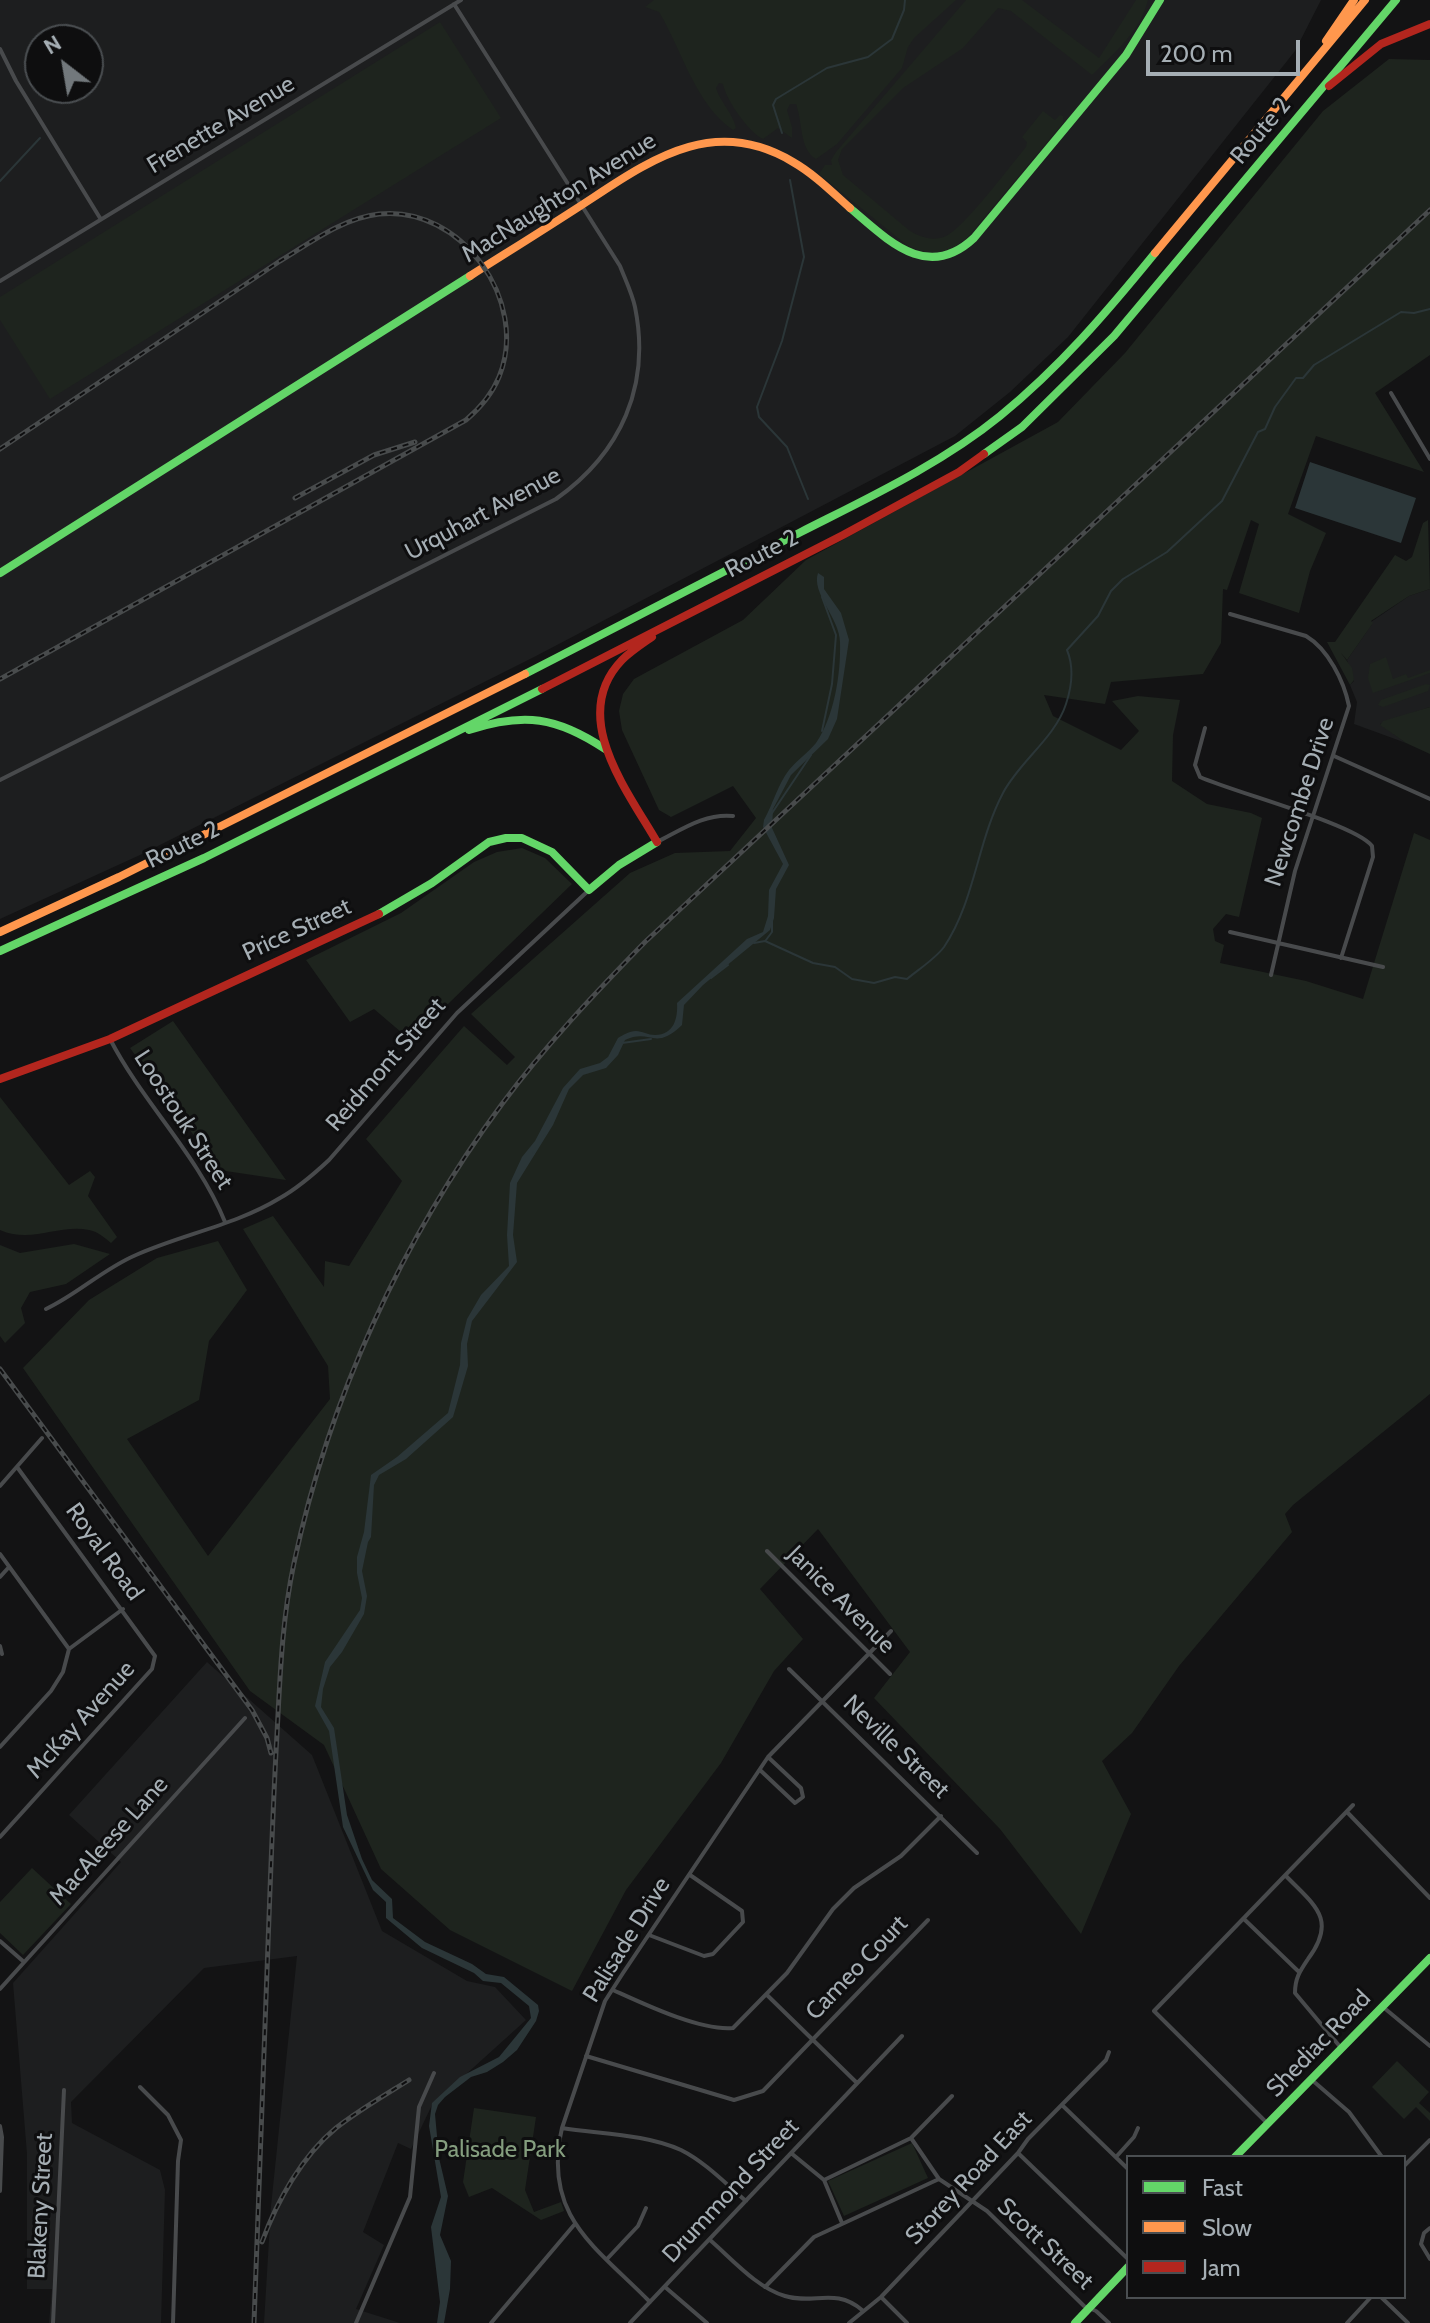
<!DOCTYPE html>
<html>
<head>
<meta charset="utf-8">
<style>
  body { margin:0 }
  #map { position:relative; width:1430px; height:2323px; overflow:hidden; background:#131314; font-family:Cabin,sans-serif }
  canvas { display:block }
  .legend { position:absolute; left:1126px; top:2155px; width:280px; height:144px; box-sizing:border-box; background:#0e0e0f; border:2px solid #4a4e51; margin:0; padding:10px 14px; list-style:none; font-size:24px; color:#a5aeb4 }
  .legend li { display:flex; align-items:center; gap:16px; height:40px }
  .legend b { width:40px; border:2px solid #4a4e51 }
  .north { position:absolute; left:24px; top:24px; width:80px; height:80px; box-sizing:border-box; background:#0e0e0f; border:2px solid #4a4e51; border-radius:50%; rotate:329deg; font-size:22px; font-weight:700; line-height:32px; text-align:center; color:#a5aeb4 }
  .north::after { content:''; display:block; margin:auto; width:28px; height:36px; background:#72787c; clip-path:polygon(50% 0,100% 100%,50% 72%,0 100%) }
  .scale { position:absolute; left:1146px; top:40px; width:154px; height:36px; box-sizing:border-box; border:4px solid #a5aeb4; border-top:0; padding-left:10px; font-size:24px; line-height:28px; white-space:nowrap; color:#a5aeb4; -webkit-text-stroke:6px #0e0e0f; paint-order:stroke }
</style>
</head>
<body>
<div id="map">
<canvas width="1430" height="2323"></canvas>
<ul class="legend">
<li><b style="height:10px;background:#63d668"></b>Fast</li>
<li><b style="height:10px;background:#ff974d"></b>Slow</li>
<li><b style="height:10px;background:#b3261e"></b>Jam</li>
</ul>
<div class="north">N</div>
<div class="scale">200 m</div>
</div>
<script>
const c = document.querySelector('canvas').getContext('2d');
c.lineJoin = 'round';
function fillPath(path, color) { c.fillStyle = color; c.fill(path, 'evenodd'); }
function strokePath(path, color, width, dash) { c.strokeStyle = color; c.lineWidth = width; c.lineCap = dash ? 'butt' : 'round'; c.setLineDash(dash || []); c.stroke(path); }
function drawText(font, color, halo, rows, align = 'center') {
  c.font = font + ' Cabin,sans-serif'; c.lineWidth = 6; c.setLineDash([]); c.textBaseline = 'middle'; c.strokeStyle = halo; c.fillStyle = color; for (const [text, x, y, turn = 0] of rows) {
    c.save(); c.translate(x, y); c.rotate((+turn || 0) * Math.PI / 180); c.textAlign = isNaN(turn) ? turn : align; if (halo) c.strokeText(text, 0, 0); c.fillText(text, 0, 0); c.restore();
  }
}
const built = new Path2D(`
  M0 0H1321L1295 51 1068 337 1010 392 955 436 536 656 140 855 0 919ZM40 40H88V88H40Z
  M1430 589V707L1380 724 1406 743 1354 724 1357 702 1350 685 1354 681 1347 660 1372 624 1371 622 1409 596Z
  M207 1662 312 1755 382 1931 467 1981 495 1987 526 2020 432 2105 411 2149 398 2143 363 2232 384 2245 356 2309 400 2323H264L271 2206 297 1956 204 1968 71 2102 72 2123 160 2170 165 2190 161 2323H49L52 2289H27V2154L13 1983 121 1862 69 1815Z`);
const green = new Path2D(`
  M654 0H956L914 38 908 47 902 68 837 144 816 159C799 149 803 123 796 104H790L787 110 792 127V138L778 128 763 139C748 132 725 98 723 84L719 83 716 88C720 102 733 113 736 128L733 130C695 104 682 50 659 12L645 7Z
  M966 0H1022L1099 58 1136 0H1148C1140 32 1114 53 1092 75L1011 11 998 8 963 48 903 88 842 149 838 160 843 175 910 231C921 237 933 242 946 236 963 229 1011 165 1026 147L1027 142 1022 137 1043 111 1055 120 1060 115 1063 116V123L967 238 955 247 941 252 926 253 908 246 819 174 825 165H832L831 160 836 152Z
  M440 22 501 118 50 399 0 320V297Z
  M1389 59 1430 60V355L1375 393 1424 472 1316 436 1288 514 1326 533 1310 571 1299 613 1239 593 1259 524 1251 520 1227 590 1223 589 1221 643 1203 674 1111 682 1105 704 1044 695 1053 716 1121 750 1139 731 1112 701 1138 696 1180 700 1173 735 1172 781 1207 804 1251 813 1262 818 1239 917 1226 914 1213 929 1215 941 1224 945 1220 963 1306 981 1363 999 1414 833 1430 840V1394L1293 1505 1285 1514 1292 1532 1179 1666 1132 1733 1102 1761 1131 1814 1081 1934 1000 1829 874 1698 910 1652 818 1529 760 1589 803 1639 774 1671 721 1763 626 1890 572 1991 450 1930 381 1869 324 1745 250 1691 23 1368 89 1300 157 1258 218 1241 247 1290 209 1341 199 1400 127 1439 208 1556 330 1399 328 1366 243 1229 273 1216 324 1287 325 1261 349 1266 402 1181 366 1139 464 1026 507 1065 515 1057 471 1014 630 873 675 853 730 851 756 818 733 786 671 817 659 810 622 730 619 711 623 694 634 679 743 620 806 560 1058 422 1125 353 1323 111Z
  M1428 520 1430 589 1409 596 1371 621 1373 623 1347 660 1341 653 1352 668 1354 680 1350 685 1327 642H1335L1395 555 1406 561 1412 557 1423 523Z
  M1386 657 1393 679 1406 674 1408 678 1430 670V673L1373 693 1368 678 1370 664Z
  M1426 684 1430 685 1428 691 1383 707 1378 705 1381 700Z
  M1430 707V754L1406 743 1380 725 1383 721Z
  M522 848 545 858 572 884 449 1003 415 1044 374 1009 350 1022 306 960 401 913 474 862 497 852Z
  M173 1021 286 1180 219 1170 130 1048Z
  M0 1097 69 1185 90 1171 95 1177 88 1196 117 1237 111 1243C105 1238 97 1231 89 1230 58 1224 32 1244 0 1230Z
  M74 1244 110 1254 66 1284 30 1292 21 1308 25 1323 5 1343 0 1336V1245L20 1253Z
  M32 1868 71 1904 23 1955 0 1933V1902Z
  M1397 2061 1429 2092 1419 2103 1430 2113V2121L1416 2107 1404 2119 1372 2087Z
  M474 2108 536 2117 525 2190 534 2212 561 2202 564 2211 541 2220 492 2188 469 2197 463 2182Z
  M912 2143 928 2178 844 2216 828 2181Z`);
const water = new Path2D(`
  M1310 462 1416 498 1401 543 1295 508Z
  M818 573 824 577V589L841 613 849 640 837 719 828 739 791 775 773 809 772 828 789 865 776 889 774 918 770 930 703 985 684 1005 682 1025C654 1052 651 1028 625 1040L618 1055 606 1068 583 1075 569 1089 553 1125 517 1183 513 1235 517 1262 472 1321 467 1344 468 1366 453 1417 406 1459 379 1475 374 1485 371 1537 368 1542 362 1571 367 1596 364 1614 342 1652 330 1667 323 1689 321 1707 334 1728 347 1815 362 1859 372 1880 392 1899 393 1918 425 1942 472 1964 486 1974 504 1977 538 2005 539 2011 536 2021 517 2050 503 2062 487 2072 471 2077 445 2097 438 2105 435 2114 439 2158 448 2196 440 2235 451 2261 450 2289 444 2323H437L440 2302 431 2227 441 2197 429 2126 432 2103 460 2077 499 2057 531 2018 529 2006 501 1983 483 1981 474 1973 422 1948 386 1918V1902L373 1890 343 1827 329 1731 315 1706 325 1662 360 1610 362 1598 357 1573V1557L364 1532 371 1475 397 1457 448 1413 460 1365 461 1343 467 1319 481 1295 509 1266 507 1235 510 1183 522 1157 535 1141 563 1088 580 1069 600 1063 608 1057 618 1038C623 1035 629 1031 636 1031 642 1031 648 1035 655 1035 674 1035 678 1018 677 1003L747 939 763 932 768 916 769 890 783 864 763 827 764 820C773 804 778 784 789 770 797 760 808 753 816 743 834 717 841 674 840 642 840 619 811 593 818 573Z`);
const stream = new Path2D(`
  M782 133 773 105 776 99 827 68 868 57 892 39 904 10 905 0
  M790 180 804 257 782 341 757 407 759 417 787 447 808 499
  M0 181 40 138
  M822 731 832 684 836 635 822 597
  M770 816 811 755
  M766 940 772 932V921
  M765 941 813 963 835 967 852 979 874 983 895 977 907 979C919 969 935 959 944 947 975 901 977 842 1003 793 1019 762 1055 738 1066 704 1072 686 1074 667 1067 650L1098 616 1111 591 1123 579 1167 552 1222 501 1258 432 1265 429 1275 407 1296 378H1303L1314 365 1401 312 1414 313 1430 309
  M754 943 765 941
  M711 978 728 965
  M622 1043 651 1039
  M533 1153 545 1135`);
const street = new Path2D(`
  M0 49 16 81 100 218
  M0 281 461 0
  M1391 393 1430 459
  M1230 614 1306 636C1328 649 1344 681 1349 706L1295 871 1271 975
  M1205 728 1195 765 1200 777C1233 792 1355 824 1372 846L1373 857 1341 958
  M1334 756 1430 799
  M0 780 556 499C621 453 651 386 635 307 632 293 625 279 620 266L454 4
  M657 842C681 830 705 813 733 816
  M1230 932 1383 967
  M110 1039C143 1103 198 1155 225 1222
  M46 1309C78 1294 103 1269 136 1255 183 1234 236 1225 280 1198 298 1188 314 1174 329 1160L457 1013 589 890
  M0 1486 42 1438
  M767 1551 890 1674
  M0 1554 69 1649
  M0 1577 9 1567
  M0 1646 2 1654
  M789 1669 977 1853
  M0 1747 51 1691 63 1672 69 1649 123 1609
  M760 1770 795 1803 803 1797 801 1788 768 1757
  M1347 1812 1430 1898
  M0 1837 152 1669 155 1656 17 1467
  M1286 1876C1314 1905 1338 1919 1308 1959 1300 1971 1295 1978 1295 1993L1342 2049
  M1245 1920 1298 1971
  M649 1935 704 1956 713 1954 743 1922 742 1911 690 1875
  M0 1941 24 1962
  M0 1989 245 1718
  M613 1990C644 2004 700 2031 733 2028L787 1973 833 1909 854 1888 901 1856 941 1816
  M767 1995 857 2083
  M1383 2007 1430 2046
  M586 2056 734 2100 763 2091 928 1920
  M1312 2080 1349 2112 1382 2157
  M140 2087 168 2115 181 2140 178 2161 173 2323
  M1062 2105 1128 2169
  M1268 2124 1154 2011 1353 1805
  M0 2126 2 2137 0 2191
  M562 2128C600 2134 646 2134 681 2150 705 2162 725 2183 746 2201
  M911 2138 939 2179 987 2211 1084 2306 1096 2311 1109 2323
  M791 2153 824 2180 842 2223
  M1018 2153 1128 2259
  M1116 2157 1134 2137 1138 2128
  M1404 2166 1430 2140
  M824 2180 911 2138 952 2096
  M1430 2228 1424 2233 1421 2244 1430 2259
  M710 2240C732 2259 757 2288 785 2296 814 2305 835 2287 862 2310
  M607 2259 638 2226 646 2208
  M665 2287 707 2323
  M765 2287 814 2237 939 2179
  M881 2297 907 2323
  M1381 2297 1408 2323
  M650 2302C595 2246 542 2216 562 2128L605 2001 623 1973 768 1757 891 1631
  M53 2323 64 2090
  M356 2323 410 2197 419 2107 434 2073
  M491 2323 574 2225
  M630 2323 902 2036
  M849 2323 881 2297 1018 2153 1028 2139 1106 2060 1109 2052
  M1347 2323 1371 2297`);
const fast = new Path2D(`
  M850 208C888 240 927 282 974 238L1126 55 1160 0
  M984 454 1022 427 1114 336 1396 0
  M0 573 470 276
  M525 674C617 626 709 579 801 532 868 498 941 464 1000 416 1059 368 1107 312 1155 253
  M469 730C524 712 557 717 605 749
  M379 914 432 883 489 842 506 838H522L552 852 589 890 619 865 657 842
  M0 951 204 858 542 689
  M1235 2157 1430 1958
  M1075 2323 1128 2267`);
const slow = new Path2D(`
  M1326 41 1354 0
  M1155 253 1365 0
  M470 276C511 250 553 224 594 197 657 155 718 117 793 162 814 174 832 192 850 208
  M0 932 119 877 525 674`);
const jam = new Path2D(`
  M1329 86 1381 44 1430 24
  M652 637C642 644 631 651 622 660 568 716 627 790 657 842
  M542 689 843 535 959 472 984 454
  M0 1079 110 1039 379 914`);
const rail = new Path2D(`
  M0 449 280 261C310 243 343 218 379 214 461 205 530 301 499 377 492 394 479 409 466 420L0 679
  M295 498 374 455 415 442
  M0 1369 252 1710 267 1738 271 1753
  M262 2242C277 2201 302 2156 336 2128 359 2110 385 2095 409 2080
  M254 2323C259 2179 265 2035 270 1890 272 1838 274 1786 277 1734 280 1677 282 1619 294 1563 329 1399 402 1239 502 1104 545 1046 595 993 645 942L1430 210`);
const streetNames = [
  ["Frenette Avenue",221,125,-31],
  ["Route 2",1261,131,-50],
  ["MacNaughton Avenue",559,198,-32],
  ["Urquhart Avenue",483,514,-28],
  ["Route 2",762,554,-27],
  ["Newcombe Drive",1300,802,-72],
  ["Route 2",183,845,-26],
  ["Price Street",297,930,-25],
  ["Reidmont Street",386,1065,-49],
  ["Loostouk Street",183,1120,57],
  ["Royal Road",104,1552,54],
  ["Janice Avenue",841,1600,45],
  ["McKay Avenue",81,1720,-48],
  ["Neville Street",896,1747,44],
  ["MacAleese Lane",109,1841,-48],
  ["Palisade Drive",627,1940,-58],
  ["Cameo Court",857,1968,-46],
  ["Shediac Road",1319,2044,-46],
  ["Storey Road East",969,2178,-47],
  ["Drummond Street",731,2191,-47],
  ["Blakeny Street",41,2206,-87],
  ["Scott Street",1045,2244,43]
];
const parkNames = [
  ["Palisade Park",500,2150]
];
fillPath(built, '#1d1e1f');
fillPath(green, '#1e241e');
fillPath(water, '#2b3638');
strokePath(stream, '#2b3638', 2);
strokePath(street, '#484a4c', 4);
strokePath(fast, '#63d668', 8);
strokePath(slow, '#ff974d', 8);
strokePath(jam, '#b3261e', 8);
strokePath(rail, '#484b4c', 5);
strokePath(rail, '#0e0e0f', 2, [6]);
drawText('24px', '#a5aeb4', '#0e0e0f', streetNames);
drawText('24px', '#849d7e', '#0e0e0f', parkNames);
</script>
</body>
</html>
